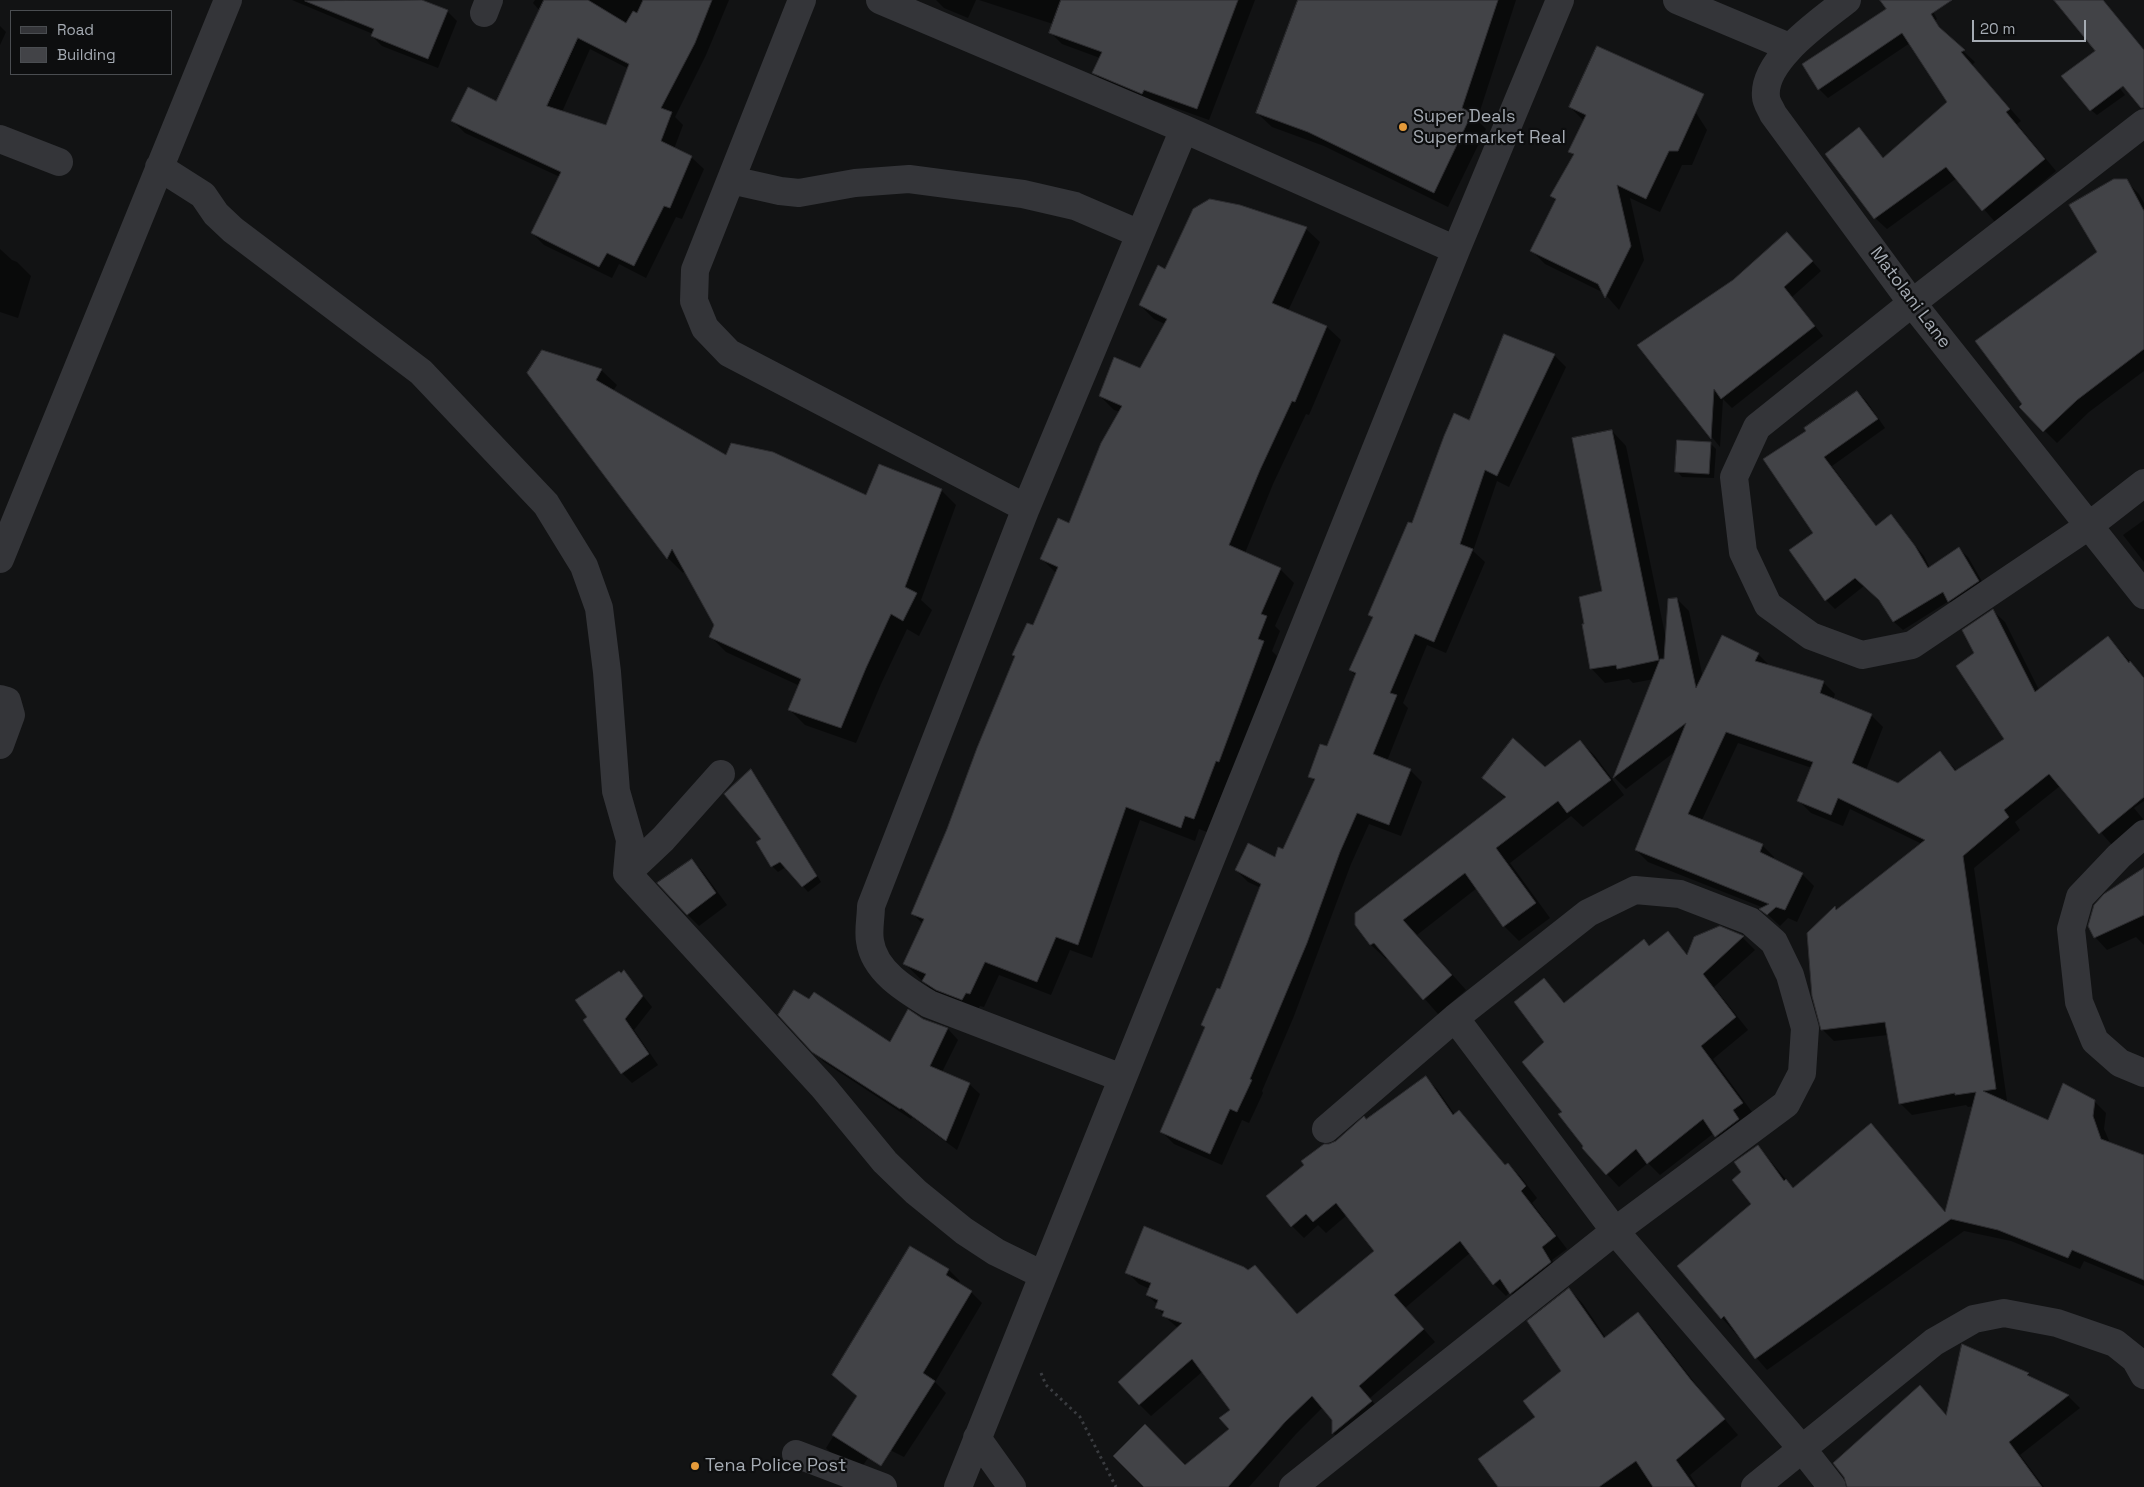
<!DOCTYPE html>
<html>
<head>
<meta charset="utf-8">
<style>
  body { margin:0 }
  #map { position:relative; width:2144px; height:1487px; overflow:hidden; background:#121314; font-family:"Space Grotesk",sans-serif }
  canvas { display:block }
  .legend { position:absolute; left:10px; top:10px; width:162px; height:65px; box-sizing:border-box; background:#0d0e0f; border:1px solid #4a4d51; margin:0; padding:6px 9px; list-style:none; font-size:15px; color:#a5abb3 }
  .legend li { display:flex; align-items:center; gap:10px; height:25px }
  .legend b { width:25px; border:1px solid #4a4d51 }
  .scale { position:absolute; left:1972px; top:20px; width:114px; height:22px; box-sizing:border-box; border:2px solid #a5abb3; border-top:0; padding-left:6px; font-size:15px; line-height:18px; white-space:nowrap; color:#a5abb3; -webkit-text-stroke:4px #0d0e0f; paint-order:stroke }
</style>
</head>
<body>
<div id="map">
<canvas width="2144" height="1487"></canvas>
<ul class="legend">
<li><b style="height:6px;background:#343539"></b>Road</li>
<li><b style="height:14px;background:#424347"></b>Building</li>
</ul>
<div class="scale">20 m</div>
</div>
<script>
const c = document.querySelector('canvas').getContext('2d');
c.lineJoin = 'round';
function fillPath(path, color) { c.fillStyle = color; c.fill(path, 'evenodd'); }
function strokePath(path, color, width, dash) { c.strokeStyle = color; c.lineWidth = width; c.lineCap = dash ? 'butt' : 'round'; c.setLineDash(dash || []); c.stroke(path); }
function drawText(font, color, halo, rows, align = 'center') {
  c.font = font + ' "Space Grotesk",sans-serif'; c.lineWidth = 4.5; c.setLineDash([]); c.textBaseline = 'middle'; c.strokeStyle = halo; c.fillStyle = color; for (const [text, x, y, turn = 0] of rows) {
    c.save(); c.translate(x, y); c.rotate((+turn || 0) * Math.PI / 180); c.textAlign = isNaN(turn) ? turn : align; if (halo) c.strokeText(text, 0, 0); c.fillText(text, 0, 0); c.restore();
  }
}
const shadow = new Path2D(`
  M292 0H419L447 11 457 21 438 68 382 46 372 36 373 34Z
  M535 0H729L706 55 675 117 683 125 674 149 691 157 704 169 682 219 676 217 646 278 619 264 612 278 544 245 532 233 560 177 465 133 453 121 497 103 540 11 533 3ZM590 49 629 69 606 127 562 112Z
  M936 0H976L968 18 944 8Z
  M979 0H1255L1209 120 1156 101 1154 105 1106 85 1094 73 1100 58 1062 44 1050 32 1053 24Z
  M1299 0H1516L1477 120 1486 129 1448 207 1324 146 1272 127 1257 113Z
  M1891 0H1927L1937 19 1922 31 1938 28 1975 62 1972 65 2021 121 2017 124 2056 171 1995 222 1957 178 1887 229 1875 218 1858 129 1884 159 1948 102 1910 43 1828 98 1819 89 1888 10Z
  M0 26 6 32 0 45Z
  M2098 60 2125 95 2097 115 2091 110Z
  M1684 94 1707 130 1692 165H1682L1660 212 1630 198 1644 260 1619 310 1604 293 1545 264 1531 250 1556 201 1551 196 1574 156 1570 151 1584 121 1570 107Z
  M2126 181 2139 194 2144 203V371L2089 412 2057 443 2021 407 2098 252Z
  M1306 229 1320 242 1288 311 1327 327 1341 340 1309 415 1306 414 1273 484 1245 553 1280 569 1294 583 1275 626 1280 631 1272 651 1277 656 1232 775 1230 774 1207 832 1199 829 1195 841 1140 820 1092 958 1070 950 1051 995 999 975 984 1007 980 1006 976 1013 937 995 905 964 923 924 912 913 1056 573 1042 559 1070 524 1120 412 1114 410 1100 396 1141 370 1165 324 1154 319 1140 305 1166 270Z
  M1796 243 1821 271 1792 297 1823 336 1732 408 1723 399 1720 447 1638 346Z
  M0 249 12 260 17 262 31 276 18 318 0 312Z
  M1504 335 1554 355 1566 367 1509 487 1497 481 1473 551 1485 562 1446 653 1427 645 1403 703 1408 708 1387 761 1410 770 1422 782 1401 836 1369 824 1351 864 1294 1016 1262 1091 1263 1093 1249 1123 1242 1120 1222 1165 1174 1144 1162 1132 1206 1029 1202 1025 1221 991 1261 888 1248 882 1236 870 1276 859 1284 851 1315 782 1310 776 1328 748 1356 676 1350 670 1373 618 1370 614 1412 525 1470 422Z
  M601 370 617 385 613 391 726 457 866 497 941 490 956 505 921 600 932 610 919 636 907 629 881 684 856 743 805 725 790 710 800 686 726 652 710 636 715 625 685 570 683 573 668 558 529 373Z
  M1859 393 1867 402 1885 428 1832 466 1877 527 1890 516 1924 556 1930 568 1959 549 1968 557 1987 590 1957 610 1949 601 1903 630 1894 622 1881 601 1864 586 1835 609 1826 600 1791 550 1815 533 1808 431 1806 429Z
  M1612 431 1626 446 1666 639 1677 599 1689 611 1703 678 1758 654 1770 666 1823 682 1835 694 1833 700 1871 715 1883 727 1866 770 1898 785 1940 753 1957 771 2006 739 1975 654 1993 611 2005 622 2039 690 2108 637 2144 677V801L2134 808 2143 819 2112 845 2060 786 2015 822 2020 830 1974 868 2007 1101H2003L2049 1122 2094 1101 2106 1113 2104 1129 2110 1143 2144 1156V1286L2084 1261 2080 1269 2011 1241 1964 1231 1767 1370 1678 1267 1753 1204 1743 1172 1758 1146 1794 1189 1871 1125 1946 1213 1974 1106 1968 1107 1966 1105 1912 1115 1900 1103 1888 1035 1834 1041 1822 1029 1808 934 1835 907 1838 910 1922 844 1850 809 1843 826 1811 813 1799 801 1812 768 1738 743 1702 820 1762 845 1774 857 1773 860 1802 874 1814 886 1797 922 1788 918 1780 926 1762 909 1764 908 1648 862 1636 850 1676 751 1626 789 1615 778 1654 679 1633 683 1629 679 1605 683 1591 668 1604 592Z
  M1710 443 1716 449 1714 478 1682 477 1677 471Z
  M2144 520V562L2123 535Z
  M1580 741 1595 756 1624 795 1583 827 1571 816 1510 863 1550 918 1519 941 1504 926 1477 888 1417 935 1466 990 1438 1014 1388 957 1386 959 1371 945 1356 925 1506 799 1484 778 1545 769Z
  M751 771 756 776 821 882 808 892 786 867 778 872 772 866 763 839Z
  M692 860 703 872 727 905 699 926 687 914Z
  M2144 876V945L2136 937 2107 950 2095 937Z
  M1668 933 1688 955 1741 936 1755 950 1714 987 1748 1030 1713 1059 1755 1116 1729 1149 1714 1133 1660 1175 1648 1163 1619 1187 1583 1148 1585 1146 1563 1112 1546 1043 1544 980 1566 1004 1644 940 1650 947Z
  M624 972 652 1007 634 1030 658 1065 632 1083 622 1073 585 1020Z
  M923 1020 948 1029 958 1040 942 1072 969 1084 980 1094 957 1150 912 1117 911 1119 824 1062 813 1051 891 1044Z
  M1426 1078 1437 1089 1455 1115 1459 1112 1471 1124 1506 1166 1508 1164 1520 1176 1537 1198 1532 1203 1567 1249 1552 1260 1562 1274 1523 1305 1510 1292 1506 1296 1494 1284 1470 1253 1405 1308 1435 1342 1370 1398 1382 1414 1345 1444 1333 1433V1420L1323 1407 1296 1434 1249 1487H1226L1232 1411 1202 1372 1151 1416 1139 1404 1178 1328 1164 1316 1157 1307 1158 1305 1147 1295 1150 1289 1139 1284 1127 1272H1248L1255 1266 1298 1315 1376 1251 1347 1215 1326 1233 1318 1225 1304 1238 1292 1226 1330 1145Z
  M910 1248 949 1270 960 1281 958 1284 971 1292 982 1303 935 1382 946 1393 904 1457 878 1444 861 1468 837 1459 826 1448 858 1397Z
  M1569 1289 1583 1304 1606 1338 1638 1313 1652 1328 1705 1396 1738 1435 1690 1475 1698 1487H1499L1563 1372Z
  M2028 1374 2034 1379 2068 1396 2080 1408 2020 1455 2044 1487H1849L1947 1417Z`);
const building = new Path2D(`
  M422 0 448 10 428 59 371 36 374 29 305 1Z
  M544 0H588L626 23 633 11 637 13 643 0H712L695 43 661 108 672 112 661 141 692 156 670 208 664 206 634 266 607 253 599 267 531 233 561 172 451 121 468 87 496 101ZM578 38 629 64 606 125 547 106Z
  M1061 0H1238L1197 109 1144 90 1142 94 1092 73 1102 52 1049 33Z
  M1298 0H1498L1462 108 1472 113 1434 193 1308 132 1256 113Z
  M1880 0H1952L1931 14 1939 27 1965 50 1961 52 2010 109 2006 112 2045 159 1982 211 1946 167 1874 219 1825 154 1859 127 1883 158 1947 102 1902 33 1818 90 1802 64 1886 9Z
  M2054 0H2103L2144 50V108H2141L2123 86 2090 111 2061 76 2095 51Z
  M1597 46 1704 94 1678 151H1669L1646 199 1617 185 1631 246 1605 298 1598 284 1530 251 1556 199 1550 196 1574 154 1568 152 1586 115 1569 107Z
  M2114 179H2127L2144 211V349L2077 400 2043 432 2019 407 2022 404 1975 341 2097 252 2069 205Z
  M1210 199 1240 205 1307 227 1272 303 1327 326 1295 402 1292 401 1260 470 1229 545 1281 568 1261 614 1267 616 1258 639 1264 641 1219 762 1216 761 1194 819 1185 816 1181 828 1126 807 1078 945 1056 937 1037 982 985 962 970 994 966 993 962 1000 936 990 922 981 926 974 903 964 924 919 911 914 947 829 977 748 1015 656 1012 655 1027 623 1033 625 1058 567 1040 559 1058 518 1069 523 1101 443 1122 406 1099 396 1114 357 1140 368 1167 319 1139 305 1158 265 1165 269 1193 209Z
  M1787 232 1813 261 1784 287 1815 326 1721 399 1714 389 1711 439 1637 345 1733 280Z
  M1504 334 1555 354 1497 476 1485 470 1460 544 1473 549 1434 642 1415 634 1390 693 1397 695 1373 754 1411 769 1389 825 1357 813 1340 852 1307 943 1250 1079 1252 1080 1237 1112 1230 1109 1210 1154 1160 1132 1205 1027 1201 1025 1217 988 1220 989 1261 884 1235 870 1248 843 1275 857 1278 847 1283 849 1315 779 1308 777 1320 744 1327 746 1356 673 1349 670 1373 617 1368 615 1408 522 1412 523 1444 436 1454 413 1469 420Z
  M542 350 602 369 596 380 726 455 731 443 773 452 866 495 879 464 942 489 905 587 917 593 903 621 891 614 866 668 841 728 788 710 801 679 709 637 714 625 672 549 667 559 527 373Z
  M1857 391 1878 419 1824 457 1876 526 1891 514 1915 546 1928 568 1959 547 1979 581 1948 602 1943 592 1893 622 1879 600 1855 578 1825 601 1789 550 1813 533 1763 459 1806 431 1804 428Z
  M1612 430 1659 660 1617 669 1616 665 1590 669 1582 624H1584L1579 597 1602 591 1572 438Z
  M1677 440 1711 442 1709 474 1675 472Z
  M1677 598 1696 688 1722 635 1759 653 1755 661 1824 681 1820 693 1872 714 1852 763 1898 783 1940 751 1955 771 2004 739 1956 666 1974 653 1962 630 1993 609 2035 692 2108 636 2129 663 2130 661 2144 678V797L2099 834 2049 774 2004 810 2009 817 1963 856 1996 1089 1983 1091 2048 1120 2063 1083 2095 1100 2093 1116 2101 1139 2144 1155V1280L2072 1250 2068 1258 1998 1230 1951 1219 1755 1359 1724 1316 1721 1319 1677 1266 1751 1204 1732 1180 1741 1172 1734 1162 1758 1145 1784 1181 1786 1179 1793 1188 1871 1123 1945 1212 1976 1092 1955 1095V1093L1899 1104 1885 1022 1821 1030 1812 996 1807 933 1835 906 1836 910 1925 840 1838 798 1831 815 1797 801 1813 762 1726 732 1688 814 1763 844 1760 852 1803 873 1785 910 1776 907 1767 915 1759 909 1769 904 1635 850 1686 723 1613 778 1660 659H1664L1668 599Z
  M1513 738 1545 767 1580 740 1611 780 1567 813 1558 801 1496 848 1536 903 1503 927 1465 873 1403 920 1452 975 1423 1000 1374 943 1370 945 1355 925V913L1506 797 1482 778Z
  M751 769 817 876 802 887 780 862 771 867 756 842 761 839 724 794Z
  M692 859 716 893 687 915 657 883Z
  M2144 868V915L2094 938 2088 926 2094 905 2104 894Z
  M1720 926 1744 936 1703 974 1736 1017 1701 1046 1743 1103 1733 1110 1739 1119 1715 1137 1703 1119 1647 1164 1636 1149 1606 1175 1582 1148 1583 1146 1558 1114 1562 1112 1522 1062 1544 1042 1514 1002 1544 978 1564 1003 1644 939 1649 946 1668 931 1687 955 1694 937Z
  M624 970 643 996 625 1019 649 1054 621 1074 583 1020 587 1017 575 1000 619 971 621 973Z
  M794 990 809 999 814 992 890 1042 908 1009 923 1019 948 1028 930 1066 970 1083 946 1141 901 1108 900 1109 812 1052 778 1015Z
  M1426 1076 1453 1115 1459 1110 1505 1165 1508 1163 1526 1186 1521 1191 1556 1236 1542 1247 1551 1262 1510 1294 1500 1279 1493 1285 1460 1241 1394 1295 1424 1329 1359 1386 1372 1401 1332 1434V1420L1312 1396 1285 1422 1228 1487H1144L1113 1456 1145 1424 1185 1465 1229 1429 1219 1418 1230 1410 1192 1359 1139 1405 1118 1382 1182 1323 1162 1316 1164 1311 1155 1308 1158 1300 1146 1295 1151 1283 1125 1273 1144 1226 1244 1267 1248 1270 1255 1265 1297 1314 1374 1251 1336 1203 1313 1222 1306 1214 1291 1227 1266 1196 1304 1165 1301 1161 1324 1144H1329L1336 1141 1364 1116 1366 1119Z
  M910 1246 949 1269 946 1275 972 1291 923 1373 935 1381 881 1466 832 1435 857 1396 832 1375Z
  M1569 1288 1604 1338 1638 1312 1691 1380 1725 1419 1676 1460 1695 1487H1653L1636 1461 1599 1487H1498L1478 1459 1535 1417 1523 1401 1561 1371 1527 1321Z
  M1962 1344 2029 1373 2027 1375 2069 1395 2009 1442 2042 1487H1847L1844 1477 1833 1463 1920 1385 1946 1415Z`);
const path = new Path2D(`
  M1041 1373 1046 1385 1080 1417 1116 1487`);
const minor = new Path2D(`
  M802 0 695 270 694 301 705 328 729 353 1026 508
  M880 0 1184 129 1456 250
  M1677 0 1789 47
  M1847 0C1822 20 1762 60 1766 97 1766 102 1771 109 1773 114L1912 303 2144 595
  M484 13 489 0
  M2144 123 1912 303 1757 427 1734 477 1743 552 1768 605 1811 636 1862 655 1912 645 2090 525 2144 483
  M0 139 59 162
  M159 167 203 195 216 214 233 230 421 372 546 504 584 566 599 608 607 672 616 791 630 840 627 873 824 1088 885 1162 916 1192 964 1231 996 1252 1043 1275
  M731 180 780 191 799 193 855 183 909 179 1023 194 1075 206 1140 234
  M0 559 228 0
  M0 699 7 701 11 715 0 745
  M2144 834 2119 856 2080 897 2071 929 2079 1002 2095 1041 2120 1063 2144 1073
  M627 873 663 839 721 774
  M1455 1018 1615 1231 1803 1450 1832 1487
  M1122 1078 929 1004C906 990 874 971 870 941 868 930 871 917 871 906L1026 508 1184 129
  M977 1438 1012 1487
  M796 1454 883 1487
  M958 1487 1456 250 1560 0
  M1293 1487 1615 1231 1786 1104 1802 1073 1805 1028 1790 975 1774 942 1750 921 1680 894 1635 890 1588 913 1455 1018 1326 1129
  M1755 1487 1934 1342 1974 1319 2004 1313 2057 1323 2115 1343 2135 1359 2144 1375`);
const markers = [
  [1403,127,5,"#e49a3a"],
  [695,1466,5,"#e49a3a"]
];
const poiNames = [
  ["Super Deals",1413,117],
  ["Supermarket Real",1413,138],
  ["Tena Police Post",705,1466]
];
const streetNames = [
  ["Matolani Lane",1910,298,53]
];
fillPath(shadow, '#0007');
fillPath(building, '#424347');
strokePath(building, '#2d2d30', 1);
strokePath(path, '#3a3c40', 3, [2.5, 4]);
strokePath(minor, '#343539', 28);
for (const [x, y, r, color] of markers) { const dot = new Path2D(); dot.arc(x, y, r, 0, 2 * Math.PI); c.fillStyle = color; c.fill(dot); strokePath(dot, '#0d0e0f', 2); }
drawText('18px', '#a5abb3', '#0d0e0f', poiNames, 'left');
drawText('18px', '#a5abb3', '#0d0e0f', streetNames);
</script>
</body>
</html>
